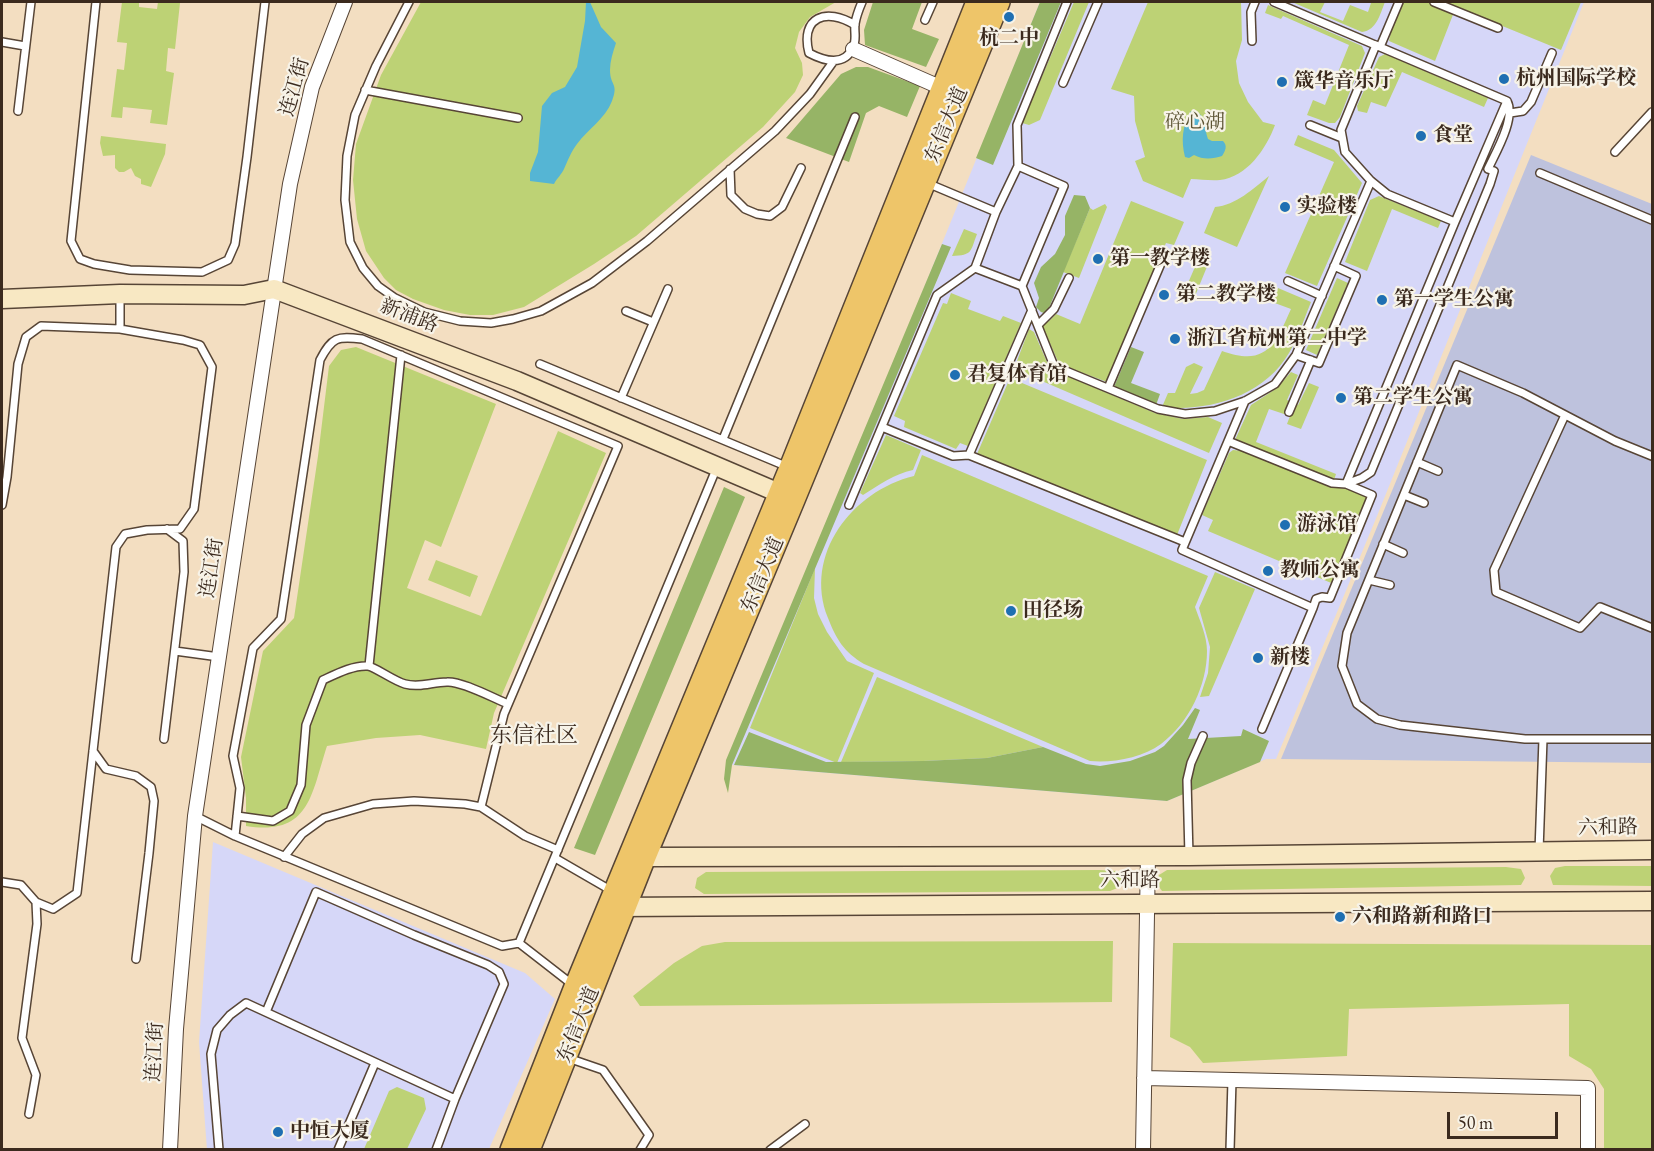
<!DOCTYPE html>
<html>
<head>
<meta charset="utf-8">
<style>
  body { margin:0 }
  #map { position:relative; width:1654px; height:1151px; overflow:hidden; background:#f3dec1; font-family:"EB Garamond",serif }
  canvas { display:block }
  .frame { position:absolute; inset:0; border:3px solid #3b2a1e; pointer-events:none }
  .scale { position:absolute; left:1447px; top:1112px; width:111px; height:27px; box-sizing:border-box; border:3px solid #3b2a1e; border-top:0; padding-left:8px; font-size:18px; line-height:21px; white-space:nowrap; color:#3b2a1e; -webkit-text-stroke:4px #f7f3e8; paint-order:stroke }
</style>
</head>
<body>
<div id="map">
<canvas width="1654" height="1151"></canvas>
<div class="frame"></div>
<div class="scale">50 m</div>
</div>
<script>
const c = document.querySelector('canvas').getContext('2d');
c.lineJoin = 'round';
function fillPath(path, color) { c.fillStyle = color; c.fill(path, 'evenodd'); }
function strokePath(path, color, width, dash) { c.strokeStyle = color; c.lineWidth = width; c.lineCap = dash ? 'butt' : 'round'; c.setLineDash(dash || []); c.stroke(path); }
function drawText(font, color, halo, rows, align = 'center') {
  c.font = font + ' "EB Garamond","Noto Serif SC",serif'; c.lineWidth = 4.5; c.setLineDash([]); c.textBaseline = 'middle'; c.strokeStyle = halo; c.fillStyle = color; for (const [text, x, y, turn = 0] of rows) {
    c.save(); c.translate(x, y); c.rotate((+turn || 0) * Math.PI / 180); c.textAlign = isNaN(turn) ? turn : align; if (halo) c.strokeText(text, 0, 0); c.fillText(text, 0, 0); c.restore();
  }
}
const built = new Path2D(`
  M1040 2H1584L1377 516 1276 759H1266L1167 801 732 765 745 729Z
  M213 842 525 973 555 999 489 1149 207 1150 199 1042Z`);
const industrial = new Path2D(`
  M1531 155 1652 204V763L1281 759Z`);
const green = new Path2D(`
  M122 2H139V7L157 9 158 2 180 3 175 49 168 48 166 71 174 73 167 125 150 123 152 110 123 107 122 118 111 117 117 69 124 70 127 43 117 42Z
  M421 2H836L810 17 799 32 795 48 802 63 803 75 795 92 763 127 636 236 594 264 524 307 493 315H470L444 310 413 299 396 290 384 278 366 251 357 219 353 180 356 144 381 75Z
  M1074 2H1089L1040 120 1029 125 1022 123Z
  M1148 2H1241L1242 40 1236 61 1239 83 1248 102 1263 122 1275 125C1266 149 1247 177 1220 180 1210 181 1200 179 1191 179L1183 198 1143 181 1135 161 1145 157 1135 121 1134 96 1111 89Z
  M1292 2H1325L1320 12 1343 21 1350 5 1368 12 1371 3 1368 2H1385C1380 14 1377 30 1362 32Z
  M1404 2H1581L1561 50 1456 7 1435 61 1389 41 1391 31Z
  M1268 5 1362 46 1365 53 1340 117 1335 123H1329L1307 115 1313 100 1325 105 1349 45 1283 16 1281 19 1265 13Z
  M1385 54 1488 98 1484 107 1402 72 1386 107 1371 102 1367 113 1358 111 1357 106 1379 57Z
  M1298 135 1334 150 1362 183 1317 286 1285 273 1334 162 1294 145Z
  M101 136 166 144 165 154 151 187 141 184V179L135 176 131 168 124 172H119L115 168V155L103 156 100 143Z
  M1269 176 1237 247 1204 233 1215 207C1236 205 1253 189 1269 176Z
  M1379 196 1441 221 1438 228 1392 209 1367 271 1345 262 1370 200Z
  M1131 201 1184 222 1174 245 1166 243 1107 382 1059 364 1042 325 1049 321 1056 314 1080 324Z
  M1105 204 1107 207 1079 278 1063 272 1090 208 1093 210Z
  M964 229 977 234C970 252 973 255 952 256Z
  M1201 253 1211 257 1195 296 1187 293 1185 290Z
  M1337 278 1348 283 1317 355 1306 350Z
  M1278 288 1311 302C1304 319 1298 338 1289 353 1264 396 1209 412 1162 407L1168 393H1175L1186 367 1194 363 1203 367 1190 394 1197 393 1204 390 1222 351C1266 367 1275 345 1291 309L1272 302Z
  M951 293 971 301 968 309 1000 321 1003 316 1021 323 968 446 960 443 956 449 904 427 905 421 894 416 943 303 947 304Z
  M1029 329 1034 332 1050 369 1155 413 1183 419 1208 417 1222 423 1209 453 1014 369Z
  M356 347 496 404 441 547 425 540 407 588 481 616 558 431 606 453 494 713 486 749 420 735 376 738 327 746C311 795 310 836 246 826V798L241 757 263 651 294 618 318 456 329 366 341 350Z
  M1291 372 1298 375 1287 400 1298 405 1309 383 1319 387 1301 429 1287 424 1290 416 1269 409 1256 442 1336 474 1334 480 1235 440 1251 405 1277 388Z
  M1010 378 1207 460 1177 535 977 454Z
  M886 435 921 450 913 470C894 474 879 485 863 495L860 493Z
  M1233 450 1243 451 1332 487 1347 489 1368 498 1336 585 1208 531 1213 520 1202 515 1229 453Z
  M922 455 1208 576 1195 607C1200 621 1207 636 1207 651 1207 685 1189 723 1161 744 1142 758 1113 763 1090 761L864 664C844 652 836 639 828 618 803 555 852 491 914 476Z
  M436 560 478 576 470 597 428 580Z
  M815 568 814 598 818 614 827 632 847 661 874 673 837 763 750 728Z
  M1215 572 1255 589 1209 696 1200 697 1208 673 1210 647 1199 608Z
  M877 677 1043 747 987 758 923 761 841 762Z
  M1565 866H1652V886L1553 885 1550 876 1555 868Z
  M1506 867 1521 869 1525 878 1521 885 1162 891 1157 884 1159 875 1167 870Z
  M1099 870 1117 871 1122 878 1120 887 1110 891 704 894 695 888 697 878 706 872Z
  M1113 941 1112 1002 640 1006 633 996 674 963 702 946 725 942Z
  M1173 943 1652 945V1149H1604V1089L1591 1069 1569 1056V1004L1349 1009 1347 1056 1203 1063 1190 1047 1170 1037Z
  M397 1087 424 1098 426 1109 407 1149H364L389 1091Z`);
const forest = new Path2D(`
  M873 2H922L912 29 939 39 926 67 865 45 864 30Z
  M1040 2H1061L993 165 976 158Z
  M856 67H868L920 86 907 117 879 106 866 113 849 162 786 138 841 74Z
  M1074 195 1085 196 1090 208 1049 308 1044 313 1041 312 1036 307 1039 298 1034 283 1041 267 1055 254 1065 235V216Z
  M942 244 951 247 732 765 728 793 724 779 726 760Z
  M1131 347 1144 352 1131 383 1160 394 1156 405 1114 387Z
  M724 487 745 497 595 855 574 848Z
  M1195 708 1200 710 1188 739 1241 736 1243 729 1269 741 1260 762 1167 801 734 765 749 732 826 762 923 761 987 758 1043 747 1086 764 1100 766 1130 761 1155 752 1164 746 1183 725Z`);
const water = new Path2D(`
  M586 2H590L601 27 616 43C613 52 610 61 610 70 610 86 619 83 612 101 605 119 588 129 577 144 571 152 568 160 564 169 562 174 557 178 554 184L530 181V173L538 152 542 106 552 93 565 87 577 67 585 21Z
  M1191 111C1208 113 1203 126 1208 139L1212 141H1223C1228 146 1225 151 1222 156 1213 159 1203 160 1194 155L1189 158 1185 157C1181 141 1182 126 1191 111Z`);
const lane = new Path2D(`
  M96 2 71 241 80 259 94 264 130 270 202 272 228 260 235 244 247 157 265 2
  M409 2 376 66 355 115 347 156 345 200 350 242 363 268 378 286 395 298 424 312 460 321 491 323 513 319 541 311 592 283 647 241 775 131 810 94 833 62
  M1274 2 1507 101C1516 118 1496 152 1488 169L1494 171 1490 184 1371 472 1362 478 1346 484
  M1434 2 1498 28
  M925 20 933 2
  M855 25C826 7 800 17 809 53 824 61 845 67 853 47 857 40 854 32 855 24 856 17 859 9 862 2
  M1252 41 1251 12 1255 2
  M2 42 25 46
  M1376 45 1341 130 1345 152 1371 181 1387 194 1455 222
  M1380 47 1399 2
  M1063 83 1098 2
  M365 90 518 118
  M18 111 31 2
  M1510 113 1523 111 1531 102 1552 53
  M1310 125 1342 138
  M1615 152 1652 112
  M1018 166 1017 125 1067 2
  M730 169 731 195 745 209 757 214 770 216 782 207 801 168
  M1540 173 1652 220
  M927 183 996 212 1018 166 1064 186 1022 286 1054 366 1158 409 1185 414 1215 411 1245 401 1275 384 1296 355 1371 181
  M996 212 975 268 1022 286
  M1288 281 1322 296
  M120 294V329
  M626 311 653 322
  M1038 325 1054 309 1069 278
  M1296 355 1319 363 1356 276 1334 266
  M540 364 788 467
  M1108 388 1165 254
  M621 398 668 289
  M1245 401 1182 550 1313 608 1316 599 1322 597 1330 598 1372 495 1346 484
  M1289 412 1311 360
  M1565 415 1494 570 1496 592 1580 628 1600 607 1652 628
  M882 427 953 456 969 455 1185 542
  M723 439 855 117
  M1228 441 1332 483 1346 484 1455 222 1507 101
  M969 455 1032 310
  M1652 456 1615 441 1523 393 1457 365 1347 633 1342 666 1357 704 1377 719 1400 725 1525 739H1652
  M1417 462 1438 471
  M1404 495 1424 503
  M2 505 7 477 18 364 26 337 41 326 120 329 183 340 200 345 212 367 194 509 180 529 147 530 125 534 116 547 77 893 53 909 36 902 21 885 2 882
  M849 505 937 295 975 268
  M1383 544 1403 553
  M1369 580 1390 585
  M175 651 219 657
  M369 666 401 355
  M1262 729 1313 608
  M164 739 184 572 183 541 167 529
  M93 751 106 769 136 776 151 787 154 801 149 853 136 959
  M195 816 235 836 502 946 519 943 573 985
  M237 816 273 821 290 811 301 785 306 725 323 680C336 674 353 665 368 666 375 667 394 681 405 684 420 688 432 682 447 682 462 681 493 698 508 704
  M235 836 240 788 233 756 253 648 281 619 320 360C332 337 337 336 362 339L618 446 504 714 481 807
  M1539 851 1543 739
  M1189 856 1187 780 1191 763 1203 736
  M284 857 302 834 324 818 373 804 414 801 465 804 481 807 525 836 558 850
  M555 858 612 891
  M519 943 717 467
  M266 1012 316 892 414 935 488 965 499 972 504 984 455 1099 436 1150
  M568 1058 603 1070 649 1135 640 1150
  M29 1114 36 1075 22 1038 37 924 36 902
  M219 1150 211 1054 217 1030 230 1015 246 1003 455 1099
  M338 1150 375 1063
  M770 1150 805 1124
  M1230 1150 1232 1080`);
const street = new Path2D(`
  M853 49 942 88
  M1144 1078 1588 1088V1150
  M170 1150 176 1029 195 816 290 184 312 87 345 2
  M1143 1150 1148 855`);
const secondary = new Path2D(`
  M2 299 120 294 244 295 274 289 517 381 779 493
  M632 859 645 857 1189 856 1652 850
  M613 907 1652 901`);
const primary = new Path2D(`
  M511 1150 575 987 790 468 977 2
  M529 1150 645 857 794 500 999 2`);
const markers = [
  [1009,17,6,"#1f6fb2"],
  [1504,79,6,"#1f6fb2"],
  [1282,82,6,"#1f6fb2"],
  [1421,136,6,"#1f6fb2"],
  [1285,207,6,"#1f6fb2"],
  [1098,259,6,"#1f6fb2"],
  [1164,295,6,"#1f6fb2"],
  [1382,300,6,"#1f6fb2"],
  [1175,339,6,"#1f6fb2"],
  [955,375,6,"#1f6fb2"],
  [1341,398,6,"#1f6fb2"],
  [1285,525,6,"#1f6fb2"],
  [1268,571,6,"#1f6fb2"],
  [1011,611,6,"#1f6fb2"],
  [1258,658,6,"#1f6fb2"],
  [1340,917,6,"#1f6fb2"],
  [278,1132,6,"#1f6fb2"]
];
const poiNames = [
  ["杭二中",1009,39,"center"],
  ["杭州国际学校",1516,79],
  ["箴华音乐厅",1294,82],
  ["食堂",1433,136],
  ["实验楼",1297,207],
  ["第一教学楼",1110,259],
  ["第二教学楼",1176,295],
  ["第一学生公寓",1394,300],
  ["浙江省杭州第二中学",1187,339],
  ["君复体育馆",967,375],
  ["第二学生公寓",1353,398],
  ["游泳馆",1297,525],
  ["教师公寓",1280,571],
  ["田径场",1023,611],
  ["新楼",1270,658],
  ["六和路新和路口",1352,917],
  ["中恒大厦",290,1132]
];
const streetNames = [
  ["连江街",295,87,-74],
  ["东信大道",947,125,-67],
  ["新浦路",409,316,21],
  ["连江街",212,568,-81],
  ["东信大道",763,575,-67],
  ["六和路",1608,828,-1],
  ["六和路",1130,881],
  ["东信大道",579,1025,-68],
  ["连江街",155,1052,-87]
];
const parkNames = [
  ["碎心湖",1195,123]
];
const quarterNames = [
  ["东信社区",534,736]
];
fillPath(built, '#d6d7f8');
fillPath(industrial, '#bec2dd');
fillPath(green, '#bdd275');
fillPath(forest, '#96b466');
fillPath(water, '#55b5d4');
strokePath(lane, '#574536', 10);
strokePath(street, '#574536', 16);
strokePath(secondary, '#574536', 21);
strokePath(primary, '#574536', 24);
strokePath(lane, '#fff', 7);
strokePath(street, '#fff', 14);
strokePath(secondary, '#f8e8c3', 18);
strokePath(primary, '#eec569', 21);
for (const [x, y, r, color] of markers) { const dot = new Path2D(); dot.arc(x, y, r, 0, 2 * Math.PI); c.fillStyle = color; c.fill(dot); strokePath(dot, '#f7f3e8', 2); }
drawText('bold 20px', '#3b2a1e', '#f7f3e8', poiNames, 'left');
drawText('20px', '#3b2a1e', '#f7f3e8', streetNames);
drawText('20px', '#5c5434', '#f7f3e8', parkNames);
drawText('22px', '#3b2a1e', '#f7f3e8', quarterNames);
</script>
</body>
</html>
